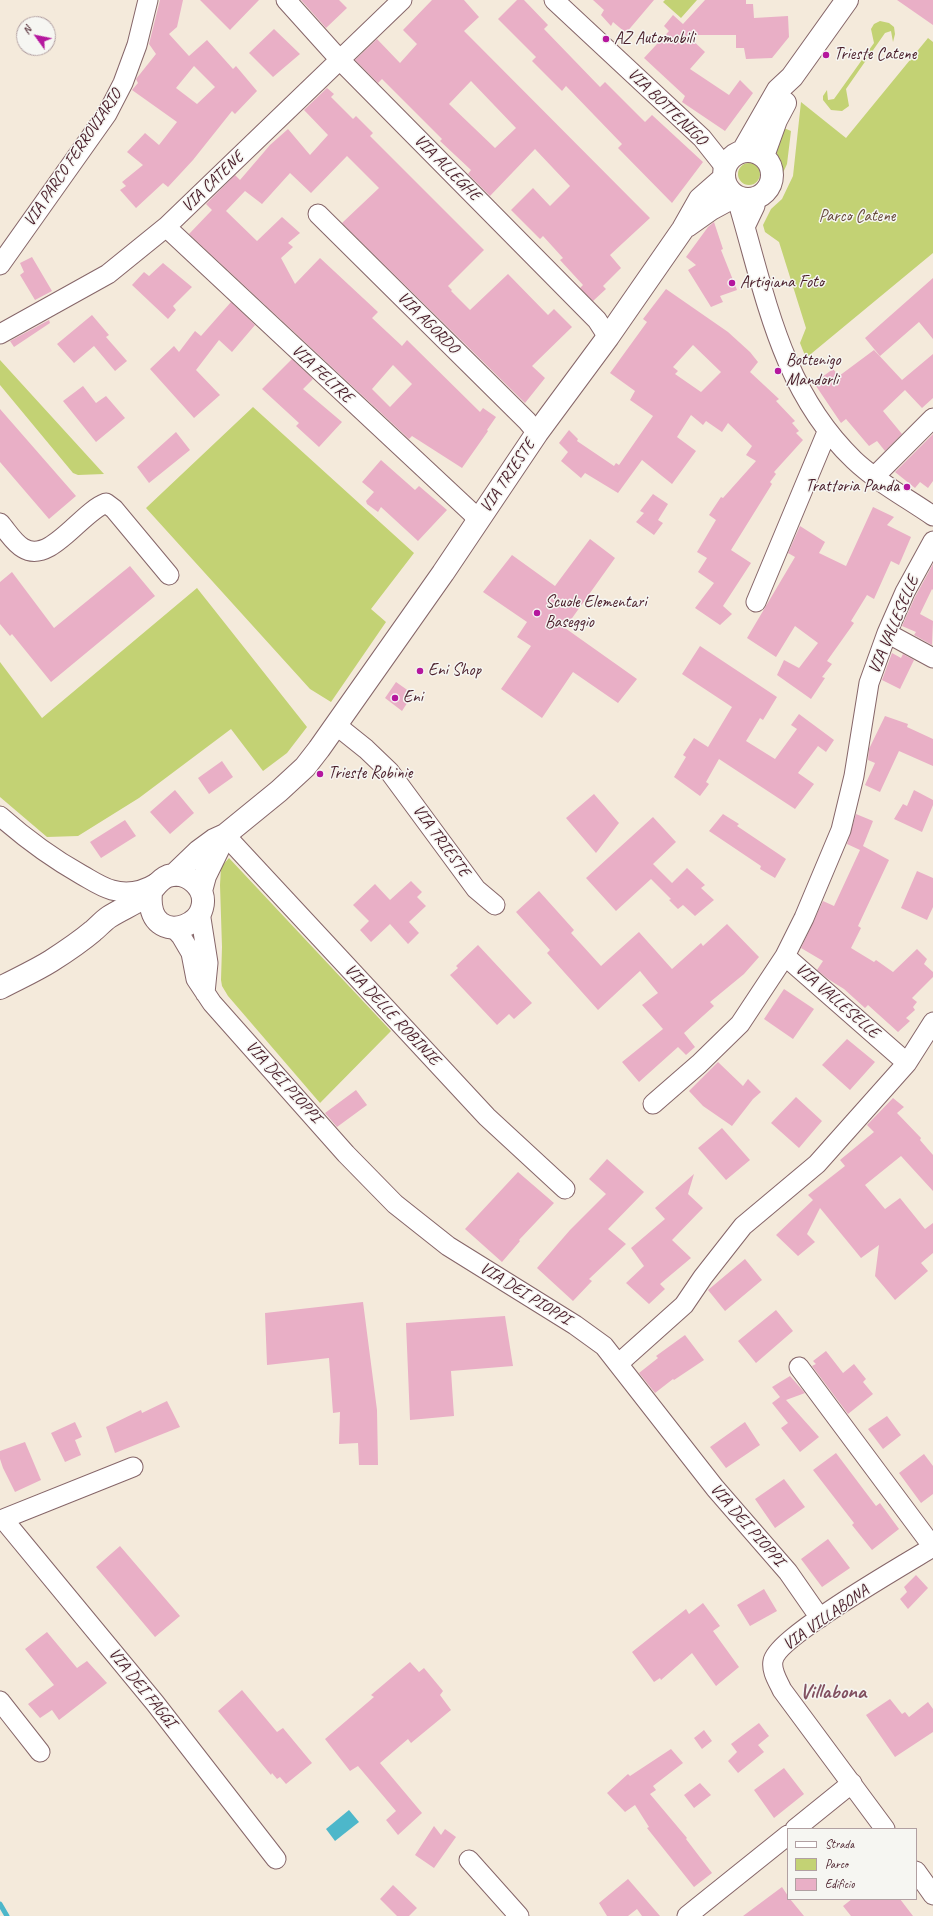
<!DOCTYPE html>
<html>
<head>
<meta charset="utf-8">
<style>
  body { margin:0 }
  #map { position:relative; width:933px; height:1916px; overflow:hidden; background:#f4eadb; font-family:Caveat,sans-serif }
  canvas { display:block }
  .legend { position:absolute; left:787px; top:1828px; width:130px; height:72px; box-sizing:border-box; background:#f6f6f2; border:1px solid #b1a0a2; margin:0; padding:5px 7px; list-style:none; font-size:12px; color:#4a1f2b }
  .legend li { display:flex; align-items:center; gap:8px; height:20px }
  .legend b { width:20px; border:1px solid #b1a0a2 }
  .north { position:absolute; left:16px; top:16px; width:40px; height:40px; box-sizing:border-box; background:#f6f6f2; border:1px solid #b1a0a2; border-radius:50%; rotate:303deg; font-size:11px; font-weight:700; line-height:16px; text-align:center; color:#4a1f2b }
  .north::after { content:''; display:block; margin:auto; width:14px; height:18px; background:#b5179e; clip-path:polygon(50% 0,100% 100%,50% 72%,0 100%) }
</style>
</head>
<body>
<div id="map">
<canvas width="933" height="1916"></canvas>
<ul class="legend">
<li><b style="height:5px;background:#fff"></b>Strada</li>
<li><b style="height:11px;background:#c3d274"></b>Parco</li>
<li><b style="height:11px;background:#e9afc6"></b>Edificio</li>
</ul>
<div class="north">N</div>
</div>
<script>
const c = document.querySelector('canvas').getContext('2d');
c.lineJoin = 'round';
function fillPath(path, color) { c.fillStyle = color; c.fill(path, 'evenodd'); }
function strokePath(path, color, width, dash) { c.strokeStyle = color; c.lineWidth = width; c.lineCap = dash ? 'butt' : 'round'; c.setLineDash(dash || []); c.stroke(path); }
function drawText(font, color, halo, rows, align = 'center') {
  c.font = font + ' Caveat,sans-serif'; c.lineWidth = 3; c.setLineDash([]); c.textBaseline = 'middle'; c.strokeStyle = halo; c.fillStyle = color; for (const [text, x, y, turn = 0] of rows) {
    c.save(); c.translate(x, y); c.rotate((+turn || 0) * Math.PI / 180); c.textAlign = isNaN(turn) ? turn : align; if (halo) c.strokeText(text, 0, 0); c.fillText(text, 0, 0); c.restore();
  }
}
const green = new Path2D(`
  M665 0H697L681 18 663 2Z
  M880 21 889 23 894 27 895 34 893 42 891 31 885 33 846 89 849 106 842 111 831 110 823 100V96L827 90 828 100 834 99 874 43 871 29 874 24Z
  M928 38 933 42V253L806 358 800 343 806 328 779 242 765 232 763 225 771 209 782 199 793 176 801 102 846 138Z
  M779 126 791 131 787 164 782 175 775 145Z
  M738 174a11 11 0 1 1 22 0a11 11 0 1 1-22 0Z
  M0 360 104 474 78 475 73 473 0 385Z
  M253 407 414 553 371 609 386 622 331 702 310 689 146 508Z
  M197 588 307 727 287 753 263 771 231 729 139 798 78 836 47 837 0 797V662L42 718Z
  M229 858 391 1031 320 1103 228 996 222 986 221 980 222 947 220 885 221 867Z`);
const water = new Path2D(`
  M349 1810 359 1822 335 1841 326 1829Z`);
const stream = new Path2D(`
  M0 1904 7 1916`);
const building = new Path2D(`
  M160 0H183L177 27 169 34 189 56 207 40 233 69 236 66 257 91 235 114 232 111 193 160 168 187 163 183 136 208 120 190 126 186 122 182 143 165 127 152 145 133 159 145 177 122 132 90 138 83 136 79 156 54 149 44ZM194 66 215 87 197 104 176 88Z
  M200 0H259L230 30Z
  M301 0H339L347 8 326 28Z
  M432 0H464L479 17 464 31 650 218 610 255 621 268 603 286 606 289 593 301 580 288 583 285 560 260 563 258 543 236 540 239 511 210 533 188 550 206 570 186 535 149 490 196 468 174 471 170 440 141 442 139 382 79 378 83 355 60 377 39 400 63 417 44 403 30ZM471 81 516 128 495 148 449 104Z
  M517 0H524L548 25 544 29 600 87 605 82 645 122 652 115 703 162 672 203 618 148 622 144 566 86 562 91 532 61 536 57 498 19Z
  M593 0H654L626 33 613 22 611 26 601 15 604 10Z
  M705 0H746V4H753L754 18 788 16 789 37 772 58 746 59 744 48H736V35H687L705 52 690 69 729 95 740 80 753 93 725 131 682 102 685 96 644 58 669 31 664 26 673 15 683 24Z
  M897 0H933V25Z
  M274 29 300 54 273 77 249 53Z
  M327 88 334 94 331 97 353 119 356 116 373 133 370 136 484 250 448 286 452 290 451 291 470 310 508 274 548 315 554 309 572 327 532 366 545 378 525 403 342 223 379 188 347 156 311 193 290 173 262 204 245 191 226 211 257 241 282 217 300 233 288 243 293 247 281 258 295 284 320 258 378 312 372 318 402 346 407 340 480 412 483 408 496 417 487 430 488 431 462 468 412 436 409 439 189 234 212 210 206 204 235 175 240 180 270 145 288 129 310 155 328 135 304 110ZM393 365 412 384 390 407 372 389Z
  M714 222 723 249 721 250 737 290 720 296 723 302 711 307 688 270 696 265 686 257 708 227Z
  M32 257 52 291 35 300 20 275 24 272 20 263Z
  M163 263 192 287 173 306 176 310 168 319 132 285 144 272 149 276Z
  M933 278V339L919 322 880 356 865 338Z
  M666 289 728 332 750 352 758 362 750 372 779 399 776 401 795 421 792 423 799 431 796 433 803 440 774 472 776 474 770 482 772 484 731 550 751 563 723 606 732 614 720 625 695 608 714 583 698 572 707 558 697 552 716 520 709 515 721 497 723 498 756 461 746 455 752 446 728 423 722 432 706 421 703 425 691 415 677 437 696 451 672 484 642 460 618 493 585 473 581 478 561 461 568 452 559 443 569 430 578 439 577 441 614 466 616 463 619 465 653 416 630 400 635 391 610 373 647 322 643 319ZM693 345 721 372 701 392 675 374 678 371 673 367Z
  M231 302 255 325 232 352 219 340 196 370 220 395 194 418 150 369 174 346 179 352 195 331 201 336Z
  M92 315 109 335 106 337 127 361 115 371 94 346 74 363 57 344Z
  M49 320 50 323 14 347 10 341Z
  M874 350 902 380 933 354V398L922 408 905 390 883 411 902 434 885 451 877 441 869 446 846 419 841 423 814 383 833 369 839 376Z
  M292 359 313 379 303 389 342 422 319 447 296 426 299 423 262 389Z
  M83 386 96 403 106 396 125 418 96 442 63 401Z
  M0 409 76 496 49 519 0 462Z
  M176 432 190 450 149 483 137 467Z
  M933 434V481L928 488 920 482 915 488 895 472Z
  M381 460 415 490 419 486 447 510 418 541 381 507 378 512 367 504 366 501 374 492 362 482Z
  M653 494 668 504 658 520 663 523 654 535 636 522 644 513 640 511Z
  M873 507 894 517 887 525 911 537 899 565 891 561 874 599 867 595 851 621 854 623 827 661 832 664 822 677 825 678 811 699 777 675 784 660 799 668 818 643 795 626 776 657 747 638 795 557 788 553 800 526 825 542 819 553 846 566Z
  M590 539 615 558 565 628 637 679 618 703 573 672 542 718 501 689 531 646 517 637 527 622 483 592 512 555 555 586Z
  M933 564V590L932 589 920 614 933 621 932 645 914 635 916 632 902 626 915 597Z
  M130 566 155 596 51 682 12 634 10 636 0 624V582L12 572 54 628Z
  M700 646 777 697 763 720 760 718 746 741 775 759 797 729 791 725 799 714 834 740 826 752 818 746 798 773 814 784 795 809 719 759 706 782 709 784 700 796 674 777 686 757 683 755 694 738 708 747 732 707 682 674Z
  M892 653 901 658 903 654 914 660 900 689 882 680Z
  M396 682 413 694 402 711 385 698Z
  M885 716 908 724 907 727 933 739V766L899 751 880 792 865 785 875 763 868 760 869 749Z
  M222 761 233 777 209 794 198 778Z
  M175 790 194 813 170 834 150 812Z
  M914 790 933 800V805L922 832 894 819 903 804 907 806Z
  M594 794 619 823 596 853 566 818Z
  M723 814 739 824 737 826 786 859 775 878 760 869 761 866 709 831Z
  M856 814 873 821 863 846 889 860 858 926 861 928 851 948 874 962 876 960 893 972 917 949 927 959 924 964 933 972V977L912 998 917 1002 913 1007 915 1010 906 1018 910 1021 898 1032 868 1005 865 1008 844 989 828 979 817 970 823 961 801 948 823 901 834 906 860 850 847 844Z
  M653 817 676 842 653 864 672 883 687 868 705 885 701 888 714 900 695 916 683 905 678 909 669 900 671 899 651 879 616 911 586 878Z
  M125 820 136 836 101 858 90 842Z
  M917 871 933 878V907L927 920 901 908Z
  M411 881 422 892 417 897 426 906 409 922 419 933 408 944 390 924 371 942 360 930 369 921 353 905 375 884 390 900Z
  M539 891 574 930 571 933 601 966 639 932 672 969 701 943 703 946 727 924 759 957 744 974 710 1002 714 1006 684 1033 695 1047 686 1055 678 1047 639 1082 622 1062 663 1029 642 1005 658 993 640 971 598 1010 547 953 550 950 516 912Z
  M478 945 532 1003 514 1019 509 1014 497 1025 450 975 458 968 456 966Z
  M784 989 814 1009 793 1039 764 1019Z
  M847 1039 875 1062 850 1090 822 1065Z
  M718 1062 743 1086 748 1079 761 1092 753 1099 732 1126 703 1106 689 1091Z
  M356 1090 367 1105 337 1127 325 1113Z
  M796 1097 822 1121 799 1148 771 1123Z
  M893 1098 904 1107 897 1113 921 1138 920 1140 933 1155V1191L901 1156 865 1185 885 1209 900 1198 925 1229 933 1223V1253L921 1263 928 1271 895 1300 875 1276 879 1245 861 1258 820 1208 807 1234 815 1242 798 1256 776 1235 813 1200 808 1195 845 1166 840 1160 874 1132 867 1125Z
  M722 1128 750 1160 726 1180 698 1148Z
  M607 1159 644 1192 608 1229 626 1244 589 1279 592 1281 573 1301 537 1268 570 1230 606 1194 589 1179Z
  M518 1172 554 1203 519 1240 520 1241 502 1262 465 1229Z
  M694 1174 688 1194 703 1208 672 1240 691 1258 660 1284 665 1289 649 1304 626 1283 644 1266 631 1248 665 1219 655 1208Z
  M745 1259 762 1280 725 1311 708 1290Z
  M363 1302 377 1410 378 1465H359L358 1443 339 1444 340 1412 333 1413 329 1358 267 1365 265 1313Z
  M776 1310 793 1331 756 1363 738 1341Z
  M505 1316 513 1366 451 1371 454 1416 410 1420 406 1323Z
  M685 1335 704 1360 674 1380 673 1379 655 1393 639 1373 658 1358 656 1356Z
  M826 1351 843 1373 854 1364 866 1379 863 1382 873 1394 848 1414 812 1366 816 1364 813 1361Z
  M790 1376 805 1393 786 1400 819 1437 800 1452 781 1428 788 1423 772 1403 780 1397 772 1387Z
  M167 1401 180 1427 115 1453 106 1427 141 1410 142 1413Z
  M887 1416 901 1435 883 1449 868 1429Z
  M75 1422 82 1437 75 1440 81 1455 65 1462 51 1433Z
  M745 1422 760 1445 726 1468 710 1447Z
  M25 1442 41 1480 15 1492 3 1468 0 1459V1451Z
  M836 1453 876 1506 880 1503 899 1529 872 1550 852 1525 854 1523 813 1470Z
  M924 1454 933 1466V1494L921 1503 899 1473Z
  M784 1479 805 1507 775 1528 755 1499Z
  M828 1539 850 1568 822 1587 801 1559Z
  M120 1546 180 1616 155 1637 96 1567Z
  M916 1575 928 1588 908 1609 900 1599 907 1592 904 1587Z
  M764 1589 777 1611 750 1626 737 1605Z
  M703 1603 720 1626 713 1631 739 1667 716 1686 692 1653 661 1680 660 1678 654 1682 632 1652 686 1609 689 1614Z
  M47 1632 77 1668 87 1661 107 1683 59 1720 52 1710 40 1718 28 1704 54 1685 25 1649Z
  M410 1662 419 1672 424 1668 443 1691 440 1695 451 1710 411 1743 408 1739 380 1763 422 1813 398 1835 386 1820 396 1811 358 1766 350 1771 325 1739 374 1697 371 1695Z
  M242 1690 277 1732 283 1728 312 1763 286 1784 280 1777 277 1779 272 1773 271 1775 218 1711Z
  M890 1699 902 1714 905 1712 909 1717 928 1702 933 1709V1732L895 1757 866 1715Z
  M759 1723 769 1736 758 1745 764 1752 738 1773 728 1761 737 1752 731 1744Z
  M704 1730 712 1741 702 1749 694 1738Z
  M671 1749 683 1763 653 1786 656 1790 650 1794 687 1838 686 1839 712 1873 694 1887 647 1828 649 1827 635 1805 625 1812 607 1793 628 1774 630 1776Z
  M784 1768 804 1794 774 1818 754 1790Z
  M700 1783 711 1795 694 1808 684 1795Z
  M434 1826 441 1835 445 1829 456 1837 434 1868 415 1855Z
  M628 1879 660 1916H642L637 1909 628 1916H607L599 1903Z
  M393 1885 417 1908 409 1916H397L380 1899Z
  M782 1887 788 1896V1899H790L804 1916H743Z
  M852 1899H900L913 1916H851L843 1906Z`);
const minor = new Path2D(`
  M286 0 340 60 597 320 608 337
  M554 0 702 138 725 167
  M740 198 739 206C766 298 782 391 854 460 877 482 907 498 933 516
  M318 214 527 421 537 433
  M166 227 471 512 478 521
  M745 227 755 206V198
  M0 265 107 114 123 83 137 45 148 0
  M0 334 108 274 166 227 402 0
  M875 476 933 418
  M0 523C7 531 14 543 23 548 50 565 81 512 106 503L114 509 169 575
  M756 602 827 432
  M887 633 933 658
  M336 725 366 749 389 771 476 889 495 905
  M0 816C26 839 52 858 82 875 91 880 101 887 112 890 127 894 143 891 156 883
  M225 835 487 1117 565 1189
  M200 912 208 963 205 993
  M174 928 181 936 191 953 196 979 212 1003 346 1154 395 1204 448 1246 575 1325 604 1346 715 1488 788 1572 820 1618
  M785 956 907 1063
  M653 1104 699 1064 740 1024 785 956 804 918 841 830 854 776 869 683 887 633 905 592 933 541
  M618 1364 684 1305 703 1277 743 1226 817 1164 907 1063 933 1022
  M799 1367 933 1547
  M3 1519 133 1467
  M0 1521 3 1519 155 1703 276 1859
  M0 1701 40 1752
  M795 1829 852 1783
  M885 1829 782 1690C778 1681 771 1671 773 1661 777 1637 907 1563 933 1547
  M469 1860 519 1916
  M916 1871 933 1895
  M687 1916 788 1835`);
const tertiary = new Path2D(`
  M724 175a24 24 0 1 1 48 0a24 24 0 1 1-48 0Z
  M743 151 778 90 792 77 847 0
  M763 156 776 120 785 103
  M687 226 711 209 735 196
  M174 875 199 851 214 840 225 835 279 791 305 767 319 749 443 573 537 433 608 337 683 229 700 199 724 178
  M201 891 205 876 225 835
  M0 988C17 979 35 971 51 961 65 952 80 942 93 931 98 927 103 921 109 917 120 910 132 905 143 898 153 892 157 880 168 876 187 870 208 888 202 908 198 924 174 934 160 923 151 916 150 903 151 893`);
const markers = [
  [606,39,4,"#b5179e"],
  [826,55,4,"#b5179e"],
  [732,283,4,"#b5179e"],
  [778,371,4,"#b5179e"],
  [907,487,4,"#b5179e"],
  [537,613,4,"#b5179e"],
  [420,671,4,"#b5179e"],
  [395,698,4,"#b5179e"],
  [320,774,4,"#b5179e"]
];
const poiNames = [
  ["AZ Automobili",614,39],
  ["Trieste Catene",834,55],
  ["Artigiana Foto",740,283],
  ["Bottenigo",786,361],
  ["Mandorli",786,381],
  ["Trattoria Panda",899,487,"right"],
  ["Scuole Elementari",545,603],
  ["Baseggio",545,623],
  ["Eni Shop",428,671],
  ["Eni",403,698],
  ["Trieste Robinie",328,774]
];
const streetNames = [
  ["VIA BOTTENIGO",667,107,44],
  ["VIA PARCO FERROVIARIO",73,158,-56],
  ["VIA ALLEGHE",447,168,45],
  ["VIA CATENE",213,182,-44],
  ["VIA AGORDO",428,323,45],
  ["VIA FELTRE",322,374,43],
  ["VIA TRIESTE",508,476,-56],
  ["VIA VALLESELLE",894,625,-67],
  ["VIA TRIESTE",441,841,54],
  ["VIA VALLESELLE",837,1001,41],
  ["VIA DELLE ROBINIE",392,1015,47],
  ["VIA DEI PIOPPI",283,1082,48],
  ["VIA DEI PIOPPI",525,1294,32],
  ["VIA DEI PIOPPI",747,1525,49],
  ["VIA VILLABONA",826,1618,-35],
  ["VIA DEI FAGGI",142,1688,51]
];
const parkNames = [
  ["Parco Catene",857,217]
];
const districtNames = [
  ["Villabona",833,1692]
];
fillPath(green, '#c3d274');
fillPath(water, '#4db7ca');
strokePath(stream, '#4db7ca', 5);
fillPath(building, '#e9afc6');
strokePath(minor, '#866669', 21);
strokePath(tertiary, '#866669', 24);
strokePath(minor, '#fff', 19);
strokePath(tertiary, '#fff', 22);
for (const [x, y, r, color] of markers) { const dot = new Path2D(); dot.arc(x, y, r, 0, 2 * Math.PI); c.fillStyle = color; c.fill(dot); strokePath(dot, '#f6f6f2', 1.5); }
drawText('17px', '#4a1f2b', '#f6f6f2', poiNames, 'left');
drawText('17px', '#4a1f2b', '#f6f6f2', streetNames);
drawText('17px', '#684c3d', '#f6f6f2', parkNames);
drawText('bold 21px', '#825161', '#f6f6f2', districtNames);
</script>
</body>
</html>
